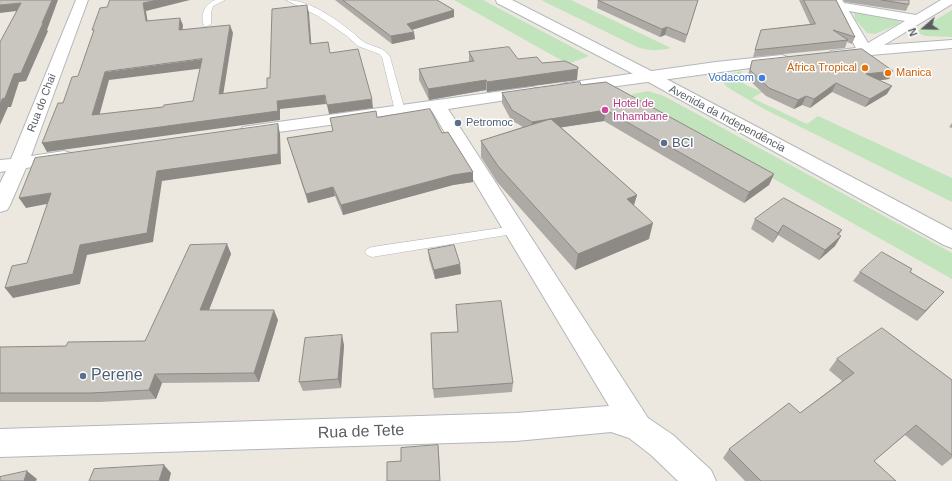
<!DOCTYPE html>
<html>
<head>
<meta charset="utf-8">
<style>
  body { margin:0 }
  #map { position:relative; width:952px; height:481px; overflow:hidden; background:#ece8e0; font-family:Arial,sans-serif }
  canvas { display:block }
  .north { position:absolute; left:904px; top:8px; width:40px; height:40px; -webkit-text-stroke:3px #fff; paint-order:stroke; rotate:250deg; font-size:11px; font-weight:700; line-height:16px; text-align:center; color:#595e61 }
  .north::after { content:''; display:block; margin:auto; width:14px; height:18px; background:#595e61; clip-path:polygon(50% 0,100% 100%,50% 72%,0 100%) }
</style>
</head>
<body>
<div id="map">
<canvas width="952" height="481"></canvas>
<div class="north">N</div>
</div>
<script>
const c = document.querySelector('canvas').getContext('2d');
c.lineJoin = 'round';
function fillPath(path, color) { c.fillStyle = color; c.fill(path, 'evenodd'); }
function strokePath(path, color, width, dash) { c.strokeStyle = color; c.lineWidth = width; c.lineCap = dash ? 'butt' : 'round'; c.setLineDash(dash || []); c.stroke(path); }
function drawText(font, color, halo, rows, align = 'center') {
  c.font = font + ' Arial,sans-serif'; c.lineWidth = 3; c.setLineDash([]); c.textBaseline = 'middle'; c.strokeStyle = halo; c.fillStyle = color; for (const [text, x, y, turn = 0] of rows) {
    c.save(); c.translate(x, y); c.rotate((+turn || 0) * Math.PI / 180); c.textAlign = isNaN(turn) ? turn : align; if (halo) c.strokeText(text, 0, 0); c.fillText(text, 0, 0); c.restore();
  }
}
const green = new Path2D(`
  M454 0H483L589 56 568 64Z
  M541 0H571L671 48C659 51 649 51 637 47Z
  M952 10V37L925 36 916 32Z
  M858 12 894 18 901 23 875 34 867 33 855 19 854 13Z
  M742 71 740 80 746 85 763 92 752 98 807 124 818 116 952 178V202L764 109 727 87 722 81 725 75Z
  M648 91 664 96 952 253V279L630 98 633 94Z`);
const service = new Path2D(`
  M215 0H225L213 6 211 13V24L207 26H204C200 15 204 5 215 0Z
  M286 0C310 0 334 18 352 32 356 35 360 40 364 42 374 48 383 46 390 57L405 111 404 113H396L395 111 382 57 379 54 358 46 347 36 318 16Z
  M514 226 519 227 520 230 519 233 372 257 367 255 365 252 367 249 372 247Z`);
const minor = new Path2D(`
  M76 0H88L31 156 64 151 71 153 73 157 71 161 26 168 10 205 7 210 0 212V183L6 171 0 172V160L11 159Z
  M830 0H842L844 3 916 15 941 0H952V4L884 45 952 40V48L836 58 831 57 829 54 831 51 856 48ZM849 11 905 21 868 43Z
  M782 55 787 57 790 60 787 63 566 93 560 91 558 88 560 85 566 83 716 62Z
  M532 87 538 89 540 92 538 95 448 109 648 418 673 435 711 470 716 481H678L651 455 629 438 611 432 516 441 0 457V429L516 413 609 406 432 111 249 136 243 135 240 131 243 127 249 126Z`);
const secondary = new Path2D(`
  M496 0H512L655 73 952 230V248L944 245 643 79 497 3Z`);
const wall = new Path2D(`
  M335 0H437L454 10V17L412 30 415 39 392 44Z
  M598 0H698L685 43 665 35 660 37 597 8Z
  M799 0H836L855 37 852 44 847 42 845 48 753 57 761 30 810 24Z
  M843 0H909V4L906 11 845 2Z
  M469 52 542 63 577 80 487 92 486 90 429 100 419 80V69L469 62Z
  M752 61 893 71 889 79 880 80 887 94 865 107 832 92 810 108 802 105 794 109 766 96 747 78Z
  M581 85 774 174 769 185 744 203 604 121 561 127 637 195 634 205 649 239 575 270 497 182 481 157V141L523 127 511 120 502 103V93Z
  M377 117 442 133 473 182 453 185 343 215 335 196 308 203 287 138 333 131Z
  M952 123V128L949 127Z
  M755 219 842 230 839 235 841 236 835 246 819 260 778 235 773 243 751 229Z
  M227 244 231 254 209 310 278 320 259 382 162 383 156 399 99 402H0V347L66 346 145 341Z
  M428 250 460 264 461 274 435 279 429 259Z
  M860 272H910L944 292 917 321 853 281Z
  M456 305 513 383 512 392 434 398 433 389 458 332Z
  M344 345 341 388 303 391 299 382Z
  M837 359 952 380V458L942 466 905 435 874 461 896 481H745L723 458 729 449 800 413 842 381 829 370Z`);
const shadedWall = new Path2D(`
  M52 0H58L47 30 48 31 26 81 19 82 11 107H8L0 125V104L14 74 42 23Z
  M157 0H190L146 11 149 29 146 21 143 3Z
  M21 3 25 10 0 13V5Z
  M307 5 309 13 312 52 310 44Z
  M454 10V17L408 31 407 24Z
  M180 18 183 25 182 38 179 30Z
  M230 25 233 33 222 102 219 94Z
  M667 27 665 35 660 37 662 29Z
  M414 32 415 39 392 44 391 36Z
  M202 59 205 68 109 80 97 124 92 115 105 72Z
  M578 69 577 80 487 92V82Z
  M893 71 889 79 861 83 866 74Z
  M486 80V90L429 100 428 89Z
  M836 83 832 92 810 108 814 99Z
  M892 86 887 94 865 107 870 99Z
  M325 95 326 104 280 109V120L47 152 42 143 277 101Z
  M806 96 802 105 794 109 798 100Z
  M372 99 373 108 329 114 327 105Z
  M606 110 604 121 531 132 532 122Z
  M278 124 280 134 281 164 162 181 153 242 87 255 80 284 13 298 5 288 80 245 157 171Z
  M473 172V182L453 185 343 215 341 205 453 175Z
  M774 174 769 185 744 203 749 192Z
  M333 187 335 196 308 203 306 194Z
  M51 193 57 202 26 208 19 198Z
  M637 195 632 211 627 199Z
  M653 223 649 239 575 270 578 254Z
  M783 225 778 235 773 243 778 233Z
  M841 236 835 246 819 260 825 250Z
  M227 244 231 254 205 320 200 310Z
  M460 264 461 274 435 279 434 270Z
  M944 292 935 301 917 321 925 311Z
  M274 310 278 320 259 382 254 373Z
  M342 335 344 345 341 388 338 379Z
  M155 374 162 383 156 399 149 390Z
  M438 445 439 454 440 481Z
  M164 465 171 473 169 481H159Z
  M27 471 37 479 36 481H24Z`);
const building = new Path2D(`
  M0 0H52L42 23H43L21 73 14 74 5 98 2 99 0 104V42L21 3 0 5Z
  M110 0H157L143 3 146 21 180 18 179 30 230 25 219 94 267 88V78H270L272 9 307 5 310 44 328 42 330 53 358 49 372 99 327 105 325 95 277 101 278 111 42 143 58 103H63L72 77 78 76 94 30H92L100 8 107 7ZM202 59 193 101 164 105 163 107 92 115 105 72Z
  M343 0H437L454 10 407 24 414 32 391 36Z
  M598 0H698L687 35 667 27 662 29Z
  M804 0H836L855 37 833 30 848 40 755 50 761 30 815 24Z
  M882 0H909V4Z
  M509 47 518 59 537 57 542 63 565 61 578 67V69L487 82 486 80 428 89 419 69 474 61 469 52Z
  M862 49 893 71 866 74 892 86 870 99 836 83 814 99 806 96 798 100 769 88 750 70 752 61Z
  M580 82 581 85 606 82 774 174 749 192 606 110 532 122 512 110 502 93Z
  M430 109 442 133 448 132 473 172 453 175 341 205 333 187 306 194 287 138 333 131 330 118 376 111 377 117Z
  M551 119 637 195 627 199 653 223 578 254 498 166 481 141Z
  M278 124V154L157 171 147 233 80 245 73 274 5 288 12 266 27 263 51 193 19 198 35 158Z
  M784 198 842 230 837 234 841 236 825 250 783 225 778 233 755 219Z
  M227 244 200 310H274L254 373 155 374 149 390 91 393H0V347L66 346 68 342 145 341 190 245Z
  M454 245 460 264 434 270 428 250Z
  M882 252 912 269 910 272 944 292 925 311 860 272Z
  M501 301 513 383 433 389 431 333 458 332 456 305Z
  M882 328 952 380V455L916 425 874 461 896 481H761L729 449 789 403 800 413 854 373 837 359Z
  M342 335 338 379 299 382 305 338Z
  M438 445 440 481H387V462L401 461V448Z
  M164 465 159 481H89L94 469Z
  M27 471 24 481H0V477Z`);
const markers = [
  [865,68,4,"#e8710a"],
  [888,73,4,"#e8710a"],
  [762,78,4,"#3f7fe0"],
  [605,110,4,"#d1479c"],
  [458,123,4,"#5c6f8a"],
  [664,143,4,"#5c6f8a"],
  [83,376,4,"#5c6f8a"]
];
const farFoodnames = [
  ["África Tropical",857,68],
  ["Manica",896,73,"left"]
];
const farShopnames = [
  ["Vodacom",754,78]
];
const farStreetnames = [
  ["Rua do Chai",42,103,-69],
  ["Avenida da Independência",727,119,28]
];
const farHotelnames = [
  ["Hotel de",613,104],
  ["Inhambane",613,117]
];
const farServicenames = [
  ["Petromoc",466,123]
];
const serviceNames = [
  ["BCI",672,143]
];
const nearServicenames = [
  ["Perene",91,376]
];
const nearStreetnames = [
  ["Rua de Tete",361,432,-2]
];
fillPath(green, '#c1e4bc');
strokePath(service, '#b3b7bb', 1);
strokePath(minor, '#b3b7bb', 2);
strokePath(secondary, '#b2b7bb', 2);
fillPath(service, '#fff');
fillPath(minor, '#fff');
fillPath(secondary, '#fff');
fillPath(wall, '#ada9a4');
fillPath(shadedWall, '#8d8a86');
fillPath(building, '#c9c5bf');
strokePath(building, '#8d8a86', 1);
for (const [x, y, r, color] of markers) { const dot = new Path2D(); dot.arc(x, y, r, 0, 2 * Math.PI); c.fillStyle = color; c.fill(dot); strokePath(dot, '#fff', 1.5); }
drawText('11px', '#c56008', '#fff', farFoodnames, 'right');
drawText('11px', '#366cbe', '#fff', farShopnames, 'right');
drawText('11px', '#595e61', '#fff', farStreetnames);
drawText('11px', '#b23c85', '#fff', farHotelnames, 'left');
drawText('11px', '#4e5e75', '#fff', farServicenames, 'left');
drawText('13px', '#4e5e75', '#fff', serviceNames, 'left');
drawText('16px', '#4e5e75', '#fff', nearServicenames, 'left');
drawText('16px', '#595e61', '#fff', nearStreetnames);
</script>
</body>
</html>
